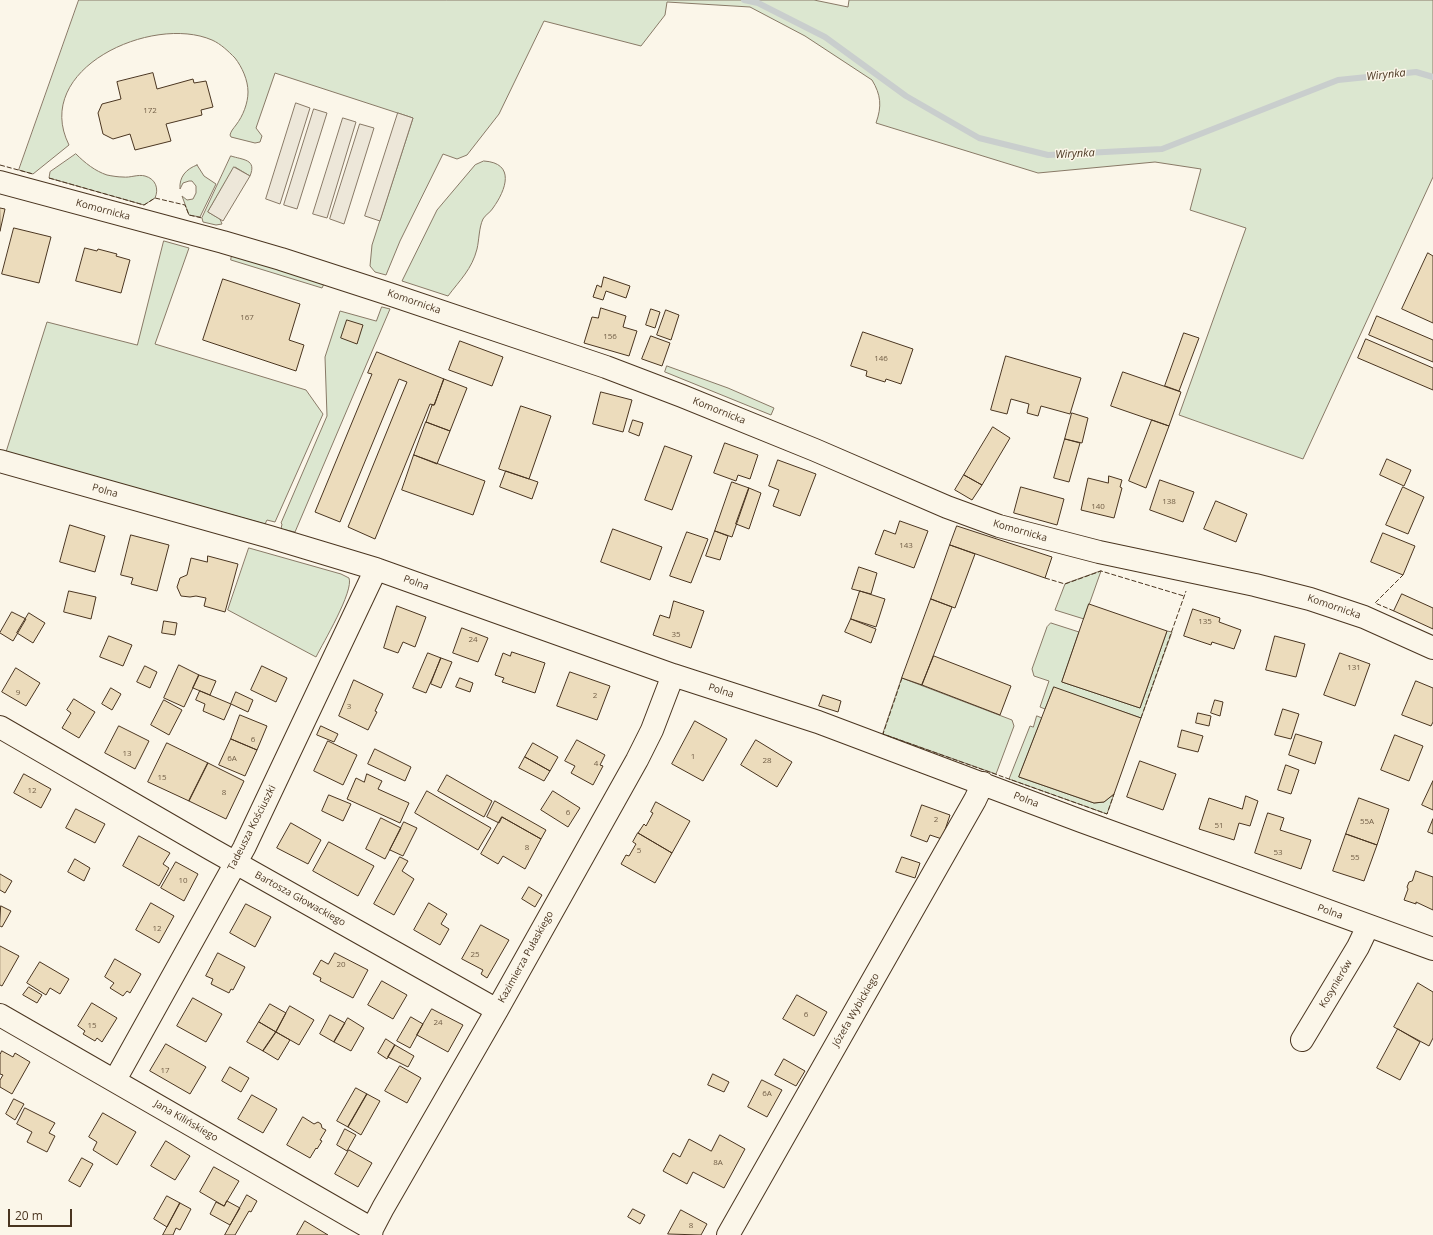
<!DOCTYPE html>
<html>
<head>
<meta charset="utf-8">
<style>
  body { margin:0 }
  #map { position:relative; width:1433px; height:1235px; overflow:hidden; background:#fbf6e9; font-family:"Open Sans",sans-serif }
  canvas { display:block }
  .scale { position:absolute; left:8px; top:1209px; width:64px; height:18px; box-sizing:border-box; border:2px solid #4a3520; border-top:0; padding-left:5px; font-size:12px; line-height:14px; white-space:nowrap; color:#4a3520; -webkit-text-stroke:3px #fbf6e9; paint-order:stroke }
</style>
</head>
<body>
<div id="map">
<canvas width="1433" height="1235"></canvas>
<div class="scale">20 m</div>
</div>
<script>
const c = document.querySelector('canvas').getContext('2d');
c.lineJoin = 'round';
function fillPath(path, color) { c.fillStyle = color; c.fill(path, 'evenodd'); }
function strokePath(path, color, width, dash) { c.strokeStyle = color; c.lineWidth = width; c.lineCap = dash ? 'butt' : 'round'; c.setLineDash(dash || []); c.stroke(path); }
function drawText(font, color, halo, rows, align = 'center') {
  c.font = font + ' "Open Sans",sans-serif'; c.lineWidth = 3; c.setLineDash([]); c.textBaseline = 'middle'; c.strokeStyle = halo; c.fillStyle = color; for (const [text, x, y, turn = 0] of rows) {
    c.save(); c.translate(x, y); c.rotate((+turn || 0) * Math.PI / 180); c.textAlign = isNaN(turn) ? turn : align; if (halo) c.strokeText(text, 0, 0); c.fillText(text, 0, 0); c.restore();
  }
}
const green = new Path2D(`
  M79 0H814L848 7 849 0H1433V177L1303 459 1179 415 1246 228 1190 210 1201 169 1155 162 1038 173 876 123C882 106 881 95 872 80L805 36 750 7 667 2 665 15 641 46 544 21 499 114 467 155 457 159 443 154 400 241 386 275 375 272 370 266 372 245 413 118 275 73 256 128 262 136 260 142 255 143 231 137 230 135C231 131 233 129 236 125 243 116 248 103 248 92 248 80 242 67 235 58 228 51 221 44 212 40 152 14 31 69 69 145L33 174 19 170Z
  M76 154C85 163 95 171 107 175 112 176 118 177 123 177 130 178 138 174 145 176 156 179 159 189 155 198L144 205 49 178 50 172Z
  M231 156C243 160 257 159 250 176L235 167 208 212 220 219 222 224 216 225 203 222 202 218Z
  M484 161C516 163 506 190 493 208 491 212 485 215 483 219 479 227 479 241 477 249 472 269 460 280 448 296L402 281 437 210 475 165Z
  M197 165 204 176 216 184 200 217 189 215 182 196 187 200 193 199 196 193V186L192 181H189L183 183 180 189C179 177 186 169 197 165Z
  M164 241 189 248 155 344 306 390 323 414 275 522 267 520 265 524 6 452 47 322 137 345Z
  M232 255 324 284 322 288 231 260Z
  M382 307 390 309 295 532 281 529 282 524 281 523 327 416 325 357 340 311 376 321Z
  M667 366 728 388 774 408 771 415 665 372Z
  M249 548 341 574 349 578C354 591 323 643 316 657L228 610Z
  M1101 571 1084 619 1055 610 1065 584Z
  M1051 623 1079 632 1062 682 1140 708 1167 631 1172 632 1141 718 1054 688 1045 709 1040 707 1049 681 1034 676 1032 669 1047 627Z
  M902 678 1012 720 1014 726 996 774 883 734Z
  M1037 716 1042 718 1019 777 1094 803 1104 802 1114 794 1107 814 1009 779 1030 726 1033 727Z`);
const parking = new Path2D(`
  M296 103 310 108 280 204 266 199Z
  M314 109 327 113 297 209 284 205Z
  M398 113 413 118 380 221 365 216Z
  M343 118 356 122 327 218 313 214Z
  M360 124 374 128 344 224 330 219Z
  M234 167 250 176 223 221 208 212Z`);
const stream = new Path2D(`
  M744 0 758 3 825 37 906 96 979 138 1048 155 1162 149 1338 80 1416 72 1433 77`);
const building = new Path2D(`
  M153 73 157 89 193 79 194 83 206 81 213 107 201 110 202 115 166 124 171 141 135 150 130 134 113 139 103 134 98 113 102 104 121 99 117 82Z
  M0 208 5 209 0 231Z
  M14 228 51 237 39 283 2 274Z
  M85 248 97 251 98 249 117 254 116 256 130 260 121 293 76 281Z
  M1428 253 1433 256V323L1402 309Z
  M604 277 630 286 626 298 606 291 603 300 593 297 597 285 601 287Z
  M223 279 300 304 289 340 304 345 296 371 203 340Z
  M601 308 626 316 623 327 637 331 629 356 584 343 592 317 598 318Z
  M651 309 660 312 655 328 646 325Z
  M666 310 679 315 671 340 657 335Z
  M1377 316 1433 340V362L1369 335Z
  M347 320 363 325 357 344 341 338Z
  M863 332 913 349 901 384 886 379 885 382 866 376 867 371 851 366Z
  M1184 333 1199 338 1179 391 1165 386Z
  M651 336 670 343 662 366 642 359Z
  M1366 339 1433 368V390L1358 358Z
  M460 341 503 357 492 386 449 370Z
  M377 352 444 379 434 405 430 404 375 539 348 527 407 382 399 379 340 522 315 512 372 374 368 373Z
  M1006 356 1081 378 1070 414 1041 406 1038 416 1027 413 1029 404 1011 399 1007 414 991 410Z
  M1123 372 1181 392 1169 426 1111 406Z
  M444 379 467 388 450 431 426 422 432 405H434Z
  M601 392 632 400 623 432 593 424Z
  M521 406 551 416 529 479 499 469Z
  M1072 413 1088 418 1082 443 1065 439Z
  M633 420 643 423 639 436 629 432Z
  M1152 420 1169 426 1146 488 1129 481Z
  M426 422 450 431 437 464 414 455Z
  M993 427 1010 438 982 485 964 475Z
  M1065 439 1080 443 1069 482 1054 478Z
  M725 443 758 455 750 479 738 475 736 481 714 473Z
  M665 446 692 456 672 510 645 500Z
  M414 455 485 481 473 515 402 490Z
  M1387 459 1411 470 1404 486 1380 475Z
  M778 460 816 474 800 516 773 506 779 490 769 486Z
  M506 471 538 482 532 499 500 487Z
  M964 475 982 485 972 500 955 490Z
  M1109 476 1122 480 1120 487 1122 488 1114 518 1081 510 1088 478 1108 483Z
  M1160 480 1194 492 1183 522 1150 510Z
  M732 482 749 488 732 537 715 531Z
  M1021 487 1064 499 1057 525 1014 513Z
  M1403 487 1424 497 1408 534 1386 525Z
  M749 488 761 493 749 529 736 524Z
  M1216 501 1247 514 1236 542 1204 529Z
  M900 521 928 531 914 568 875 554 884 530 895 534Z
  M70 525 105 536 95 572 60 562Z
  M957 526 1052 557 1045 578 950 545Z
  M613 529 662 547 650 580 601 562Z
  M715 531 728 536 720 560 706 556Z
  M687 532 708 539 691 583 670 576Z
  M1383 533 1415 546 1403 575 1371 562Z
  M131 535 169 545 157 591 131 584 133 578 121 575Z
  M950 545 975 554 955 608 931 599Z
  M208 556 238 564 225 612 204 606 206 598 196 596 190 597 181 596 177 587 180 578 187 575 191 558 207 562Z
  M859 567 877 573 871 594 852 589Z
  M69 591 96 597 91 619 64 612Z
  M860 591 885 599 876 627 851 619Z
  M1402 594 1433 608V629L1394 611Z
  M931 599 952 607 922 685 902 678Z
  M674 601 704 611 691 648 653 635 660 615 669 618Z
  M1089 604 1167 631 1140 708 1062 682Z
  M397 606 426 617 415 647 403 642 398 653 384 648Z
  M1193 609 1220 618 1219 622 1241 630 1234 649 1212 642 1211 645 1184 636Z
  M12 612 26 619 13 641 0 633Z
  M29 613 45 623 33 643 17 633Z
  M851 619 876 629 871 643 845 632Z
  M164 621 177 623 175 635 162 633Z
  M462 628 488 638 478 662 453 653Z
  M109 636 132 645 123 666 100 657Z
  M1275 636 1305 644 1296 677 1266 670Z
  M512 652 545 663 535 693 502 682 504 678 495 675 503 653 510 656Z
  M428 653 441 658 426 693 413 688Z
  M1340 653 1370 664 1355 706 1324 695Z
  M934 656 1011 686 1000 715 922 685Z
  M441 658 452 662 441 688 431 684Z
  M179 665 199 675 184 707 164 698Z
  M145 666 157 672 150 688 137 682Z
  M262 666 287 678 276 702 251 690Z
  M16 668 40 683 26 706 2 692Z
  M570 672 610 686 597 720 557 706Z
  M199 675 216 681 210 695 193 688Z
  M460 678 473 683 470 692 456 687Z
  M354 680 383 694 375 711 377 712 368 730 339 716Z
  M1416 681 1433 688V722L1431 726 1402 715Z
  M1054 687 1141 718 1114 794 1104 802 1094 803 1019 777Z
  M111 688 121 694 112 710 102 704Z
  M200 691 231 704 224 720 203 711 205 704 196 700Z
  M236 692 253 700 248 712 231 704Z
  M823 695 841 701 838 712 819 706Z
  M74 699 95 712 79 738 62 728 71 713 67 710Z
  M164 700 182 710 169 735 151 725Z
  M1215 700 1223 702 1220 716 1211 713Z
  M1283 709 1299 714 1291 739 1275 735Z
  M1198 713 1211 716 1209 726 1196 723Z
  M240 715 267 726 257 750 231 739Z
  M695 721 727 739 703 781 672 764Z
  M119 726 149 741 135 769 105 753Z
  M321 726 338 734 334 742 317 735Z
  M1182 730 1203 736 1198 752 1178 747Z
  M1296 734 1322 742 1315 764 1289 755Z
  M1395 735 1423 746 1409 781 1381 770Z
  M231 739 257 750 245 776 219 765Z
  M577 740 605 755 600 765 603 766 593 785 571 773 575 766 565 761Z
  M756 740 792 762 777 787 741 765Z
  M328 741 357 755 343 785 314 771Z
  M167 743 208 763 189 801 148 782Z
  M533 743 558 757 550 771 525 757Z
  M375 749 411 767 405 781 368 764Z
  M525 757 550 771 544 781 519 768Z
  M1140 761 1176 774 1163 810 1127 797Z
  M208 763 244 781 226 819 189 801Z
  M1286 765 1299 770 1291 794 1278 790Z
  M24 774 51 789 41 808 14 793Z
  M367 774 382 781 378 789 409 803 400 823 347 799 356 778 364 782Z
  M447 775 492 801 484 817 438 791Z
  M1433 781V810L1422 805Z
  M427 791 491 828 478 850 415 813Z
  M553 791 580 808 568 827 541 810Z
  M329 795 351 804 343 821 322 811Z
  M1246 796 1258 801 1250 826 1239 823 1234 840 1199 829 1209 798 1242 809Z
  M1359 798 1389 809 1377 845 1346 834Z
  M495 801 546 830 541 839 502 817 499 823 487 817Z
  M656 802 690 821 672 853 638 833 644 824 646 826 653 813 651 812Z
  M922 805 950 815 942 839 930 835 927 842 911 836Z
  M76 809 105 824 95 843 66 828Z
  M1268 813 1284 818 1280 830 1311 840 1301 869 1255 853Z
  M502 817 541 839 525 869 503 856 498 864 481 854Z
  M381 818 401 828 385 859 366 849Z
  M1433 819V834L1428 832Z
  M404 822 417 828 403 856 390 850Z
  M291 823 321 840 308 864 277 848Z
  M638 833 672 853 655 883 621 864 626 855 629 856 636 844 633 842Z
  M1346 834 1377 845 1364 881 1333 871Z
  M139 836 170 853 163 864 169 868 159 886 123 866Z
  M329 842 374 866 358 896 313 871Z
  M400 857 408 861 402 871 414 879 394 915 374 904Z
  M902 857 920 863 915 878 896 872Z
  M75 859 90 868 84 881 68 872Z
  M176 862 198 874 184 901 161 888Z
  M1416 871 1433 877V910L1416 902V904L1404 900 1408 889 1407 887 1409 882 1412 881Z
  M0 874 12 881 5 893 0 890Z
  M529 887 542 895 535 907 522 899Z
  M151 903 174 916 159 943 136 930Z
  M429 903 447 914 441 924 449 929 440 945 414 930Z
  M246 904 271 917 255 947 230 933Z
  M1 906 11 911 2 927 0 926Z
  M481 925 509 940 487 978 481 974 483 970 462 959Z
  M0 946 19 956 2 986 0 985Z
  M218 953 245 967 233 990 231 989 229 993 211 984 213 979 206 976Z
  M335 953 368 970 353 998 320 981 321 978 313 974 321 960 328 964Z
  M115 959 141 974 130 993 127 991 123 996 110 988 114 983 105 977Z
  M40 962 69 979 60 994 50 988 46 995 27 983Z
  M382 981 407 995 393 1019 368 1005Z
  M1418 983 1433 992V1038L1429 1046 1394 1027Z
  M29 987 42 995 37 1003 23 995Z
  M797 995 827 1012 814 1036 783 1019Z
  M193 998 222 1014 206 1042 177 1026Z
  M92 1003 117 1018 102 1042 97 1038 95 1041 83 1034 85 1031 78 1026Z
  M270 1004 286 1013 276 1032 259 1022Z
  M290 1006 314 1020 299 1045 276 1032Z
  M432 1009 463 1025 448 1052 417 1035Z
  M330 1015 345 1023 334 1042 320 1034Z
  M411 1017 423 1024 410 1048 397 1041Z
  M348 1018 364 1028 351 1051 334 1042Z
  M259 1022 276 1032 263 1051 247 1042Z
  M1398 1029 1420 1042 1400 1080 1377 1068Z
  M276 1032 290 1040 278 1060 263 1051Z
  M386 1039 395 1045 387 1059 378 1053Z
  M166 1044 206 1067 190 1094 150 1071Z
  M395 1045 414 1056 408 1067 388 1057Z
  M2 1051 13 1057 15 1053 30 1062 12 1094 0 1087V1080L3 1075 0 1074V1055Z
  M784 1059 805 1071 796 1086 775 1075Z
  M400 1066 421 1078 407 1103 385 1091Z
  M230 1067 249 1078 241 1092 222 1081Z
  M713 1074 729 1082 724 1092 708 1085Z
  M762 1080 782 1090 767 1117 748 1107Z
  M356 1088 367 1094 348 1127 337 1121Z
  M367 1094 380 1101 361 1135 348 1127Z
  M252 1095 277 1109 263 1133 238 1119Z
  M14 1099 24 1104 15 1120 6 1114Z
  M25 1108 55 1123 49 1133 55 1136 47 1152 27 1142 32 1132 17 1124Z
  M103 1113 136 1132 117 1165 93 1150 97 1142 89 1137Z
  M303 1117 314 1124 318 1122 321 1124 322 1128 326 1130 320 1140 322 1141 317 1149 316 1148 310 1158 287 1145Z
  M345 1129 356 1135 347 1151 337 1145Z
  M720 1135 745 1149 724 1188 693 1172 687 1184 663 1171 673 1153 680 1157 689 1139 711 1151Z
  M166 1141 190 1156 175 1180 151 1166Z
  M349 1150 372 1163 358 1187 335 1174Z
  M82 1158 93 1164 80 1187 69 1181Z
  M214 1167 239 1181 224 1206 200 1192Z
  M247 1195 257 1201 251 1212 249 1211 235 1235H225Z
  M167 1196 180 1203 167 1227 154 1219Z
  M227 1201 240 1208 230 1225 210 1214 216 1202 224 1206Z
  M180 1203 191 1209 180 1230 176 1228 173 1235H163Z
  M633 1209 645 1215 640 1224 628 1217Z
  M681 1210 707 1224 701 1235 668 1234Z
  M305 1221 328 1235H297Z`);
const minor = new Path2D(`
  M0 182 223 242 281 259 389 294 606 367 682 396 815 450 947 507 999 526 1099 552 1255 585 1310 599 1364 617 1433 648
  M0 461 270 537 376 569 673 675 818 722 1081 821 1433 949
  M0 727 211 849 497 1010
  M0 1015 372 1229
  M1302 1040 1358 947 1368 926
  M115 1080 244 848 376 569
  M371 1235 372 1229 383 1208 497 1010 637 760 652 730 673 675
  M728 1235 975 800 983 783`);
const fence = new Path2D(`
  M0 165 33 174
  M49 178 144 205 155 198 185 205 189 215 202 218
  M1045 578 1065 584 1101 571 1184 596
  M1394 611 1375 603 1403 575
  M902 678 883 734 1107 814 1114 794
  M1141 718 1186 591`);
const numberNames = [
  ["172",150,111],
  ["167",247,318],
  ["156",610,337],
  ["146",881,359],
  ["138",1169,502],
  ["140",1098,507],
  ["143",906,546],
  ["135",1205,622],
  ["35",676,635],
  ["24",473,640],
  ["131",1354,668],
  ["9",18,693],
  ["2",595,696],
  ["3",349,707],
  ["6",253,740],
  ["13",127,754],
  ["1",693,757],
  ["6A",232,759],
  ["28",767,761],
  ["4",596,764],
  ["15",162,778],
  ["12",32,791],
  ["8",224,793],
  ["6",568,813],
  ["2",936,820],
  ["55A",1367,822],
  ["51",1219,826],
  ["8",527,848],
  ["5",639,851],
  ["53",1278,853],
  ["55",1355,858],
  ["10",183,881],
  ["12",157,929],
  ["25",475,955],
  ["20",341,965],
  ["6",806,1015],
  ["24",438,1023],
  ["15",92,1026],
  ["17",165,1071],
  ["6A",767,1094],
  ["8A",718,1163],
  ["8",691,1226]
];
const streetNames = [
  ["Komornicka",103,210,15],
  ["Komornicka",414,302,19],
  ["Komornicka",719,411,22],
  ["Polna",105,491,16],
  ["Komornicka",1020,531,16],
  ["Polna",416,583,20],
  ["Komornicka",1334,607,19],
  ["Polna",721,691,18],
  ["Polna",1026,800,21],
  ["Tadeusza Kościuszki",252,828,-63],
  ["Bartosza Głowackiego",300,899,29],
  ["Polna",1330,912,20],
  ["Kazimierza Pułaskiego",526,957,-61],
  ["Kosynierów",1336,984,-59],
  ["Józefa Wybickiego",856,1010,-60],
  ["Jana Kilińskiego",186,1121,30]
];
const waterNames = [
  ["Wirynka",1386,75,-6],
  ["Wirynka",1075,154,-3]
];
fillPath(green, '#dce7d0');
strokePath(green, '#887966', 1);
fillPath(parking, '#ede7d9');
strokePath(parking, '#887966', 1);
strokePath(stream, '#c9cecd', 6);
fillPath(building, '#ecdcbc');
strokePath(building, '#4a3520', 1);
strokePath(minor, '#4a3520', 24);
strokePath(minor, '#fbf6e9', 22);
strokePath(fence, '#4a3520', 1, [5, 2]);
drawText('8px', '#725f47', null, numberNames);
drawText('10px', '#4a3520', '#fbf6e9', streetNames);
drawText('italic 11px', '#4a3520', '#fbf6e9', waterNames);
</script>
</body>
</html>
